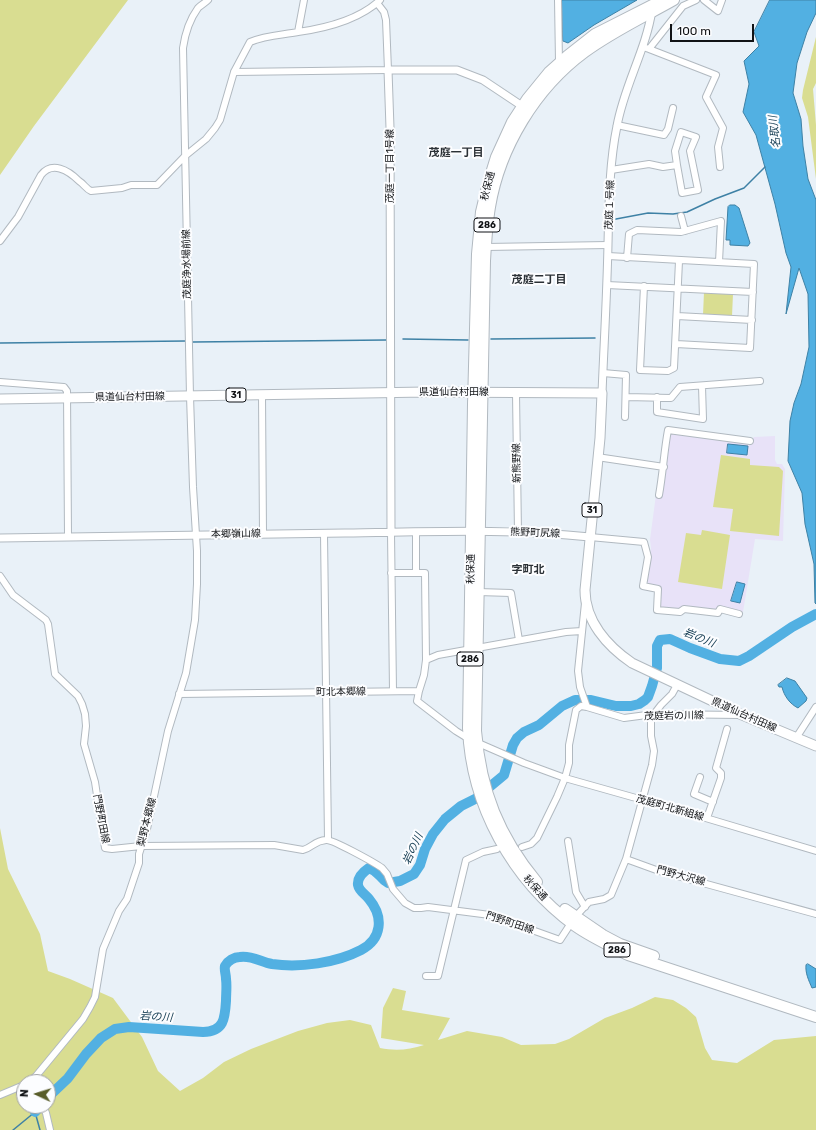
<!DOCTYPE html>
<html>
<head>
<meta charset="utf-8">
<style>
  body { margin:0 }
  #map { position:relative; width:816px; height:1130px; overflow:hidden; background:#e9f1f8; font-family:Rubik,sans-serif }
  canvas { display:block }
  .north { position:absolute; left:16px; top:1074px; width:40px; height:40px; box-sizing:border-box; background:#fcfdff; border:1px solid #9e9fa2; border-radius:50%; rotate:274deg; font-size:11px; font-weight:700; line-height:16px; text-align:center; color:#111316 }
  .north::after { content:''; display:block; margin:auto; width:14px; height:18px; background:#595d2b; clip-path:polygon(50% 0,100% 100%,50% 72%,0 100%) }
  .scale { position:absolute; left:670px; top:24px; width:84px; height:18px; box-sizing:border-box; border:2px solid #111316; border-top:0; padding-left:5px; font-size:12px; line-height:14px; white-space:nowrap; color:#111316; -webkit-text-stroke:3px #fcfdff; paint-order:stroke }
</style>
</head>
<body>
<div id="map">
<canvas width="816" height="1130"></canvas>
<div class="north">N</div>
<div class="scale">100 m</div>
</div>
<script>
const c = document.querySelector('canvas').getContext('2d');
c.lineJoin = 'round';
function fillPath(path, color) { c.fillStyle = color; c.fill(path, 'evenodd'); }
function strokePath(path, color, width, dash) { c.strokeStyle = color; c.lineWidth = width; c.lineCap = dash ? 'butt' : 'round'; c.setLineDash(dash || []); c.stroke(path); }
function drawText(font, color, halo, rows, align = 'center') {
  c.font = font + ' Rubik,"Noto Sans JP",sans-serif'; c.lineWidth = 4; c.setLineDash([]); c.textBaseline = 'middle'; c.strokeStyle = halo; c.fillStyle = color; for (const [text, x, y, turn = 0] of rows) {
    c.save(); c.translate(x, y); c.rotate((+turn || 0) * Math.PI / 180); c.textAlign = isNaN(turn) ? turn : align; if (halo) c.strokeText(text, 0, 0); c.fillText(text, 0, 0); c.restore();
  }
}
const education = new Path2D(`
  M669 432 750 443 754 437 775 436V460L777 464H782L785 469 783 541 755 539 743 612 720 607 717 612 659 608 660 588 649 585 646 581 651 548 650 540 656 495 661 496 668 452Z`);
const green = new Path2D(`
  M0 0H128L34 126 0 175Z
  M816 37V83L813 89 816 125V179L808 117 802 98 803 90Z
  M704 292 733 294 732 316 703 315Z
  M721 455 750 459V465L779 467 783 471 779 536 730 531 733 509 713 507Z
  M702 530 730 535 722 589 678 582 686 533 701 535Z
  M0 828 8 869 40 934 48 971 70 979 113 998 142 1037 158 1071 180 1091 203 1078 224 1062 251 1049 298 1031 327 1023 350 1020 371 1025 380 1048C395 1051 409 1050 424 1045L381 1038 383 1008 393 988 406 991 402 1010 450 1018 438 1040 467 1031 502 1037 521 1045 555 1044 569 1039 605 1018 632 1008 655 997 673 1000 686 1008 696 1017 705 1048 712 1060 737 1063 774 1040 816 1036V1130H0ZM24 1082H48V1106H24Z`);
const water = new Path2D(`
  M562 0H637L594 25 568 43 563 41Z
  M770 0H816V13L807 32 797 63 793 93 801 119 803 146 808 179 816 200V604L815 603 814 564 805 524 802 493 788 461 790 421 794 403 801 384 809 347 808 294 799 268 786 314 791 267 786 253 775 204 756 135 743 112 749 84 744 61 759 46 754 32Z
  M730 205H735L739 208 750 243 748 246 730 245V240H726L728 207Z
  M728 444 748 446 747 455 727 453Z
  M737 582 745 584 740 603 731 601Z
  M787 678 795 681 807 698 806 701 798 708C790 704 784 696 782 687H779L778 685Z
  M808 964 816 969V987L812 988C809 981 805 973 806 965Z`);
const stream = new Path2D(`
  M616 219 648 213 673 214 687 212 715 199 744 188 765 167
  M403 339 468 340
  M491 339 595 338
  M193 342 386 340
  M0 343 186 341
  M13 1130 35 1112 40 1130`);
const river = new Path2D(`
  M48 1097 68 1078 86 1054 101 1038 115 1029 129 1027 203 1032C224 1032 225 1018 226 1001 226 994 227 986 226 979 226 974 224 970 225 966 228 961 234 957 240 957 251 955 261 962 272 964 300 968 336 963 361 950 382 939 384 917 369 899 365 894 359 891 358 885 357 877 363 872 369 868 381 873 379 878 388 883L400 881 414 874 420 865 425 849 433 834 445 819 461 806 475 799 504 775 513 745 517 738 524 732 539 725 562 706 575 700H591L616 706H631L639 704 645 700 648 697 652 686 657 668V646L660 640 670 639 690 648 720 659 739 661 749 656 792 627 816 614
  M35 1112 40 1106`);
const minor = new Path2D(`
  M558 0 559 62
  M704 0 718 11 722 0
  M298 32 304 0
  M646 48 649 49 683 6 696 0
  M649 49 716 75 706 97 723 128 718 147 720 167
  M234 72 388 70 386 20 384 12 377 3
  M617 125 664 135 668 129 673 108
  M611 170 649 164 663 167 677 165 675 151 681 132 696 137 690 151 698 190 682 193 677 165
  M681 216 685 231
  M0 241 18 217 41 175C52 161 68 170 79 181 84 184 86 189 91 191L122 188 131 185H157L185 156 206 139 215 128 220 120 234 72 250 42C266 35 282 35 298 32 326 28 359 20 380 0
  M486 247 608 245
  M608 256 754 264 750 348 676 344
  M627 258 629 234 637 230 681 232 721 221 719 262
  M607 285 753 292
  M644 286 640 370 668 371 674 368 679 261
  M677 316 752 320
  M603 373 626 375 625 417
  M0 382 64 387 67 391 68 536
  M516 393 518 533
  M262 395 263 534
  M626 397 671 398 680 387 760 381
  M657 397V412L703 419 702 386
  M597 457 664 467
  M659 495C663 473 664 451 668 430L750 441
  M416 532V573
  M391 533 393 691
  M324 534 328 840
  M590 537 644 542 648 557 643 586 658 589 657 610 680 612 684 609 718 613 720 609 739 614
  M391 573H425L426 660
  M0 576 13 595 46 620 48 624 55 674 78 696 82 704 85 714 86 726 84 744 95 782 105 848 112 849 141 846 274 845 303 850C313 847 314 841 326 840 332 839 375 863 382 868L387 874 393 889 405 903 414 908H421L428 907 490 915 560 940 575 917 589 902 604 899 611 895 626 859 659 871 816 914
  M478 592 511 593 519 640
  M585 603 578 671 580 687 587 707 624 718 654 714 740 715
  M419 691 417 701 456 731 469 739 524 763 565 778 689 813 816 851
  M179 694 419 691 424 675 426 660 438 655 566 632 582 631
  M796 738 816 707
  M700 777 694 794 713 802
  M707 818 721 778V773L716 768 727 729
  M568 841 576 892 585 907
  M522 847 531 844 537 838 557 797 565 778 569 763V745L576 710 581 706 587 707
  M626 859 652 765 654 751 651 736V718L661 705 672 694 677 685
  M426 976H438L466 860 483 852 497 849
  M29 1082 36 1076 83 1019 90 1007 95 997 103 949 119 911 127 899 139 863V854L147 829 168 731 186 673 195 620 197 584V551L193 487 190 396 183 48C185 34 190 19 198 8 201 5 205 3 208 0
  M0 1095 24 1085
  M43 1106 46 1113 50 1130`);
const tertiary = new Path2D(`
  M602 393C604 344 607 294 608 244 609 205 609 165 617 126 624 86 646 50 652 10
  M391 533 390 128 388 70H457L483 80 525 108
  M0 538C115 536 230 535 345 533 426 532 509 528 590 537`);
const primary = new Path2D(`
  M0 399 426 392 602 393 600 438 585 590C585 621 607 646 632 663L742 715 816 746`);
const trunk = new Path2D(`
  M662 0 595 34 567 56 549 72 527 99 512 122 496 157 488 183 481 212 477 254 473 404 468 728C471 805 512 880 575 926 592 938 610 946 628 955L816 1017
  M537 882C499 836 481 791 476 731L485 261C486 243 487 225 490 207 500 147 536 88 585 52 612 32 644 17 674 0
  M565 909 603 935 620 944 654 956`);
const shields = [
  [487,225,26],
  [236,395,20],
  [592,510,20],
  [470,659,26],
  [617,950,26]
];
const shieldNames = [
  ["286",487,225],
  ["31",236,395],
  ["31",592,510],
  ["286",470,659],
  ["286",617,950]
];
const streetNames = [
  ["茂庭一丁目1号線",390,166,-90],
  ["秋保通",488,186,-75],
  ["茂庭１号線",610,205,-88],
  ["茂庭浄水場前線",187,264,-91],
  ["県道仙台村田線",454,392],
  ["県道仙台村田線",130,397,-1],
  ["新熊野線",517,463,-91],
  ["熊野町尻線",535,533,2],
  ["本郷嶺山線",236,534,-1],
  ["秋保通",471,569,-89],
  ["町北本郷線",341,692,-1],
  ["県道仙台村田線",744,715,24],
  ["茂庭岩の川線",674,716,-1],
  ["茂庭町北新組線",670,808,16],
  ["門野町田線",101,819,79],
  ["梨野本郷線",147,822,-76],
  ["門野大沢線",681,876,15],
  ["秋保通",535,888,48],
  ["門野町田線",510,923,18]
];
const waterNames = [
  ["名取川",775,132,-96],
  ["岩の川",699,638,22],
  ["岩の川",413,849,-65],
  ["岩の川",156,1017,4]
];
const neighbourhoodNames = [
  ["茂庭一丁目",456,153],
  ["茂庭二丁目",539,280],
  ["字町北",528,570]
];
fillPath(education, '#e8e2f8');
fillPath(green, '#d9dd91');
fillPath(water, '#52b0e2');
strokePath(water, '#3e81a5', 1);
strokePath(stream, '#3e81a5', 1.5);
strokePath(river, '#52b0e2', 10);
strokePath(minor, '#b1b9c0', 8);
strokePath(tertiary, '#b1b9c0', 9);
strokePath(primary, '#b1b9c0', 11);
strokePath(trunk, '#b1b9c0', 12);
strokePath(minor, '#fff', 6);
strokePath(tertiary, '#fff', 7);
strokePath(primary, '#fff', 9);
strokePath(trunk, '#fff', 10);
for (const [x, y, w] of shields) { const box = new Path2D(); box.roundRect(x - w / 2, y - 7, w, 14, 3); c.fillStyle = '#fcfdff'; c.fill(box); strokePath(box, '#111316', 1); }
drawText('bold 9px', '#111316', null, shieldNames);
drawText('10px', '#111316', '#fcfdff', streetNames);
drawText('italic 11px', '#1b4258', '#fcfdff', waterNames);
drawText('bold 11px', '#2b3136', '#fcfdff', neighbourhoodNames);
</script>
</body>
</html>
